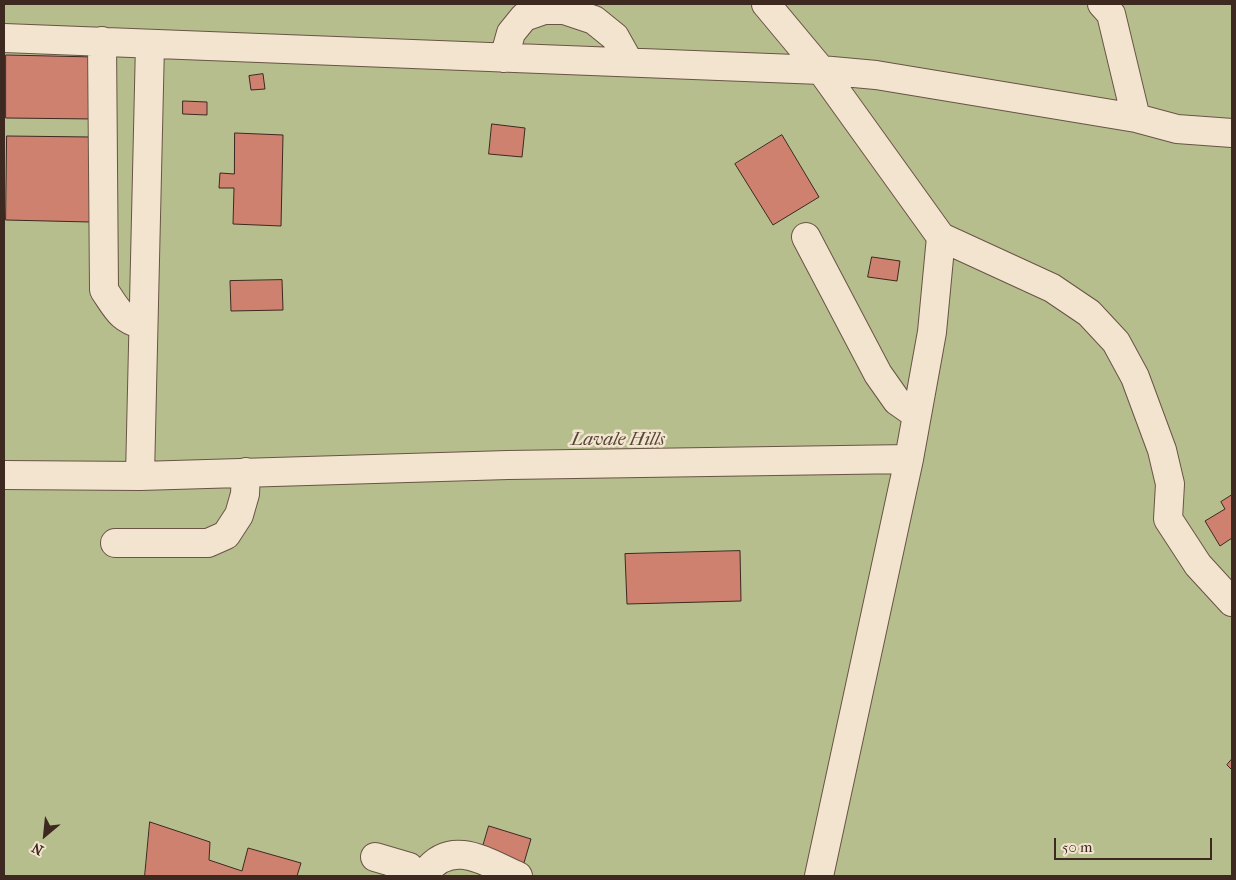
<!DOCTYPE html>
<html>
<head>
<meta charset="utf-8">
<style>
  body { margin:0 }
  #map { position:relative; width:1236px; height:880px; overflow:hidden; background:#ecd6b5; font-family:"IM FELL French Canon",serif }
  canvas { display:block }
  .frame { position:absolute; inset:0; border:5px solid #3d2920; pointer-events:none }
  .north { position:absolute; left:20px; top:810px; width:50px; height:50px; -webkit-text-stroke:4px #f3e4cf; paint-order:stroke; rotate:208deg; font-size:14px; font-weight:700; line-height:20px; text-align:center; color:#3d2920 }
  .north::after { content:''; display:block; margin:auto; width:18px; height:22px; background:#3d2920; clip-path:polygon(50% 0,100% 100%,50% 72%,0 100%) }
  .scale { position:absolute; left:1054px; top:838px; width:158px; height:22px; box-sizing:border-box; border:2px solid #3d2920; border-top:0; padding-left:6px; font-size:15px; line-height:18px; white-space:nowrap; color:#3d2920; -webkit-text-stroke:4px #f3e4cf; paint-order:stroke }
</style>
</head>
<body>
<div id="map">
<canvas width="1236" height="880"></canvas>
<div class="frame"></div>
<div class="north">N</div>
<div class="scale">50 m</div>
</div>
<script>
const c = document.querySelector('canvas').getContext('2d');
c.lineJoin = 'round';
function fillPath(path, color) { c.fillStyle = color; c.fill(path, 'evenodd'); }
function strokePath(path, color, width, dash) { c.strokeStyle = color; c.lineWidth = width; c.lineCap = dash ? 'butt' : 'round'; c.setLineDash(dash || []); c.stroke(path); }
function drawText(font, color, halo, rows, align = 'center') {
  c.font = font + ' "IM FELL French Canon",serif'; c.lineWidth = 5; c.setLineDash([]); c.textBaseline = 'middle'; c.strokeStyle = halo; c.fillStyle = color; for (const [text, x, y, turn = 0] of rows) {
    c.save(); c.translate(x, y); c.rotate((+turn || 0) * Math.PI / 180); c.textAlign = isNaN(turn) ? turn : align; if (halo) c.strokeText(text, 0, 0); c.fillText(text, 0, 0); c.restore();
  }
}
const green = new Path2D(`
  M4 4H1232V876H4Z`);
const building = new Path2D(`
  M6 55 95 57V119L6 118Z
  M263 74 265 89 251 90 249 76Z
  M183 101 207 102V115L183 114Z
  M492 124 525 128 522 157 489 154Z
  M235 133 283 135 281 226 233 224 234 188H219L220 173 234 174Z
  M782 135 819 197 773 225 735 164Z
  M7 136 91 137 90 222 6 220Z
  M872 257 900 261 897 281 868 277Z
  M282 280 283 310 231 311 230 281Z
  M1232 495V538L1220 546 1205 521 1225 509 1221 502Z
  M740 551 741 601 627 604 625 554Z
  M1232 759V770L1227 765Z
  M150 822 210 842 209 860 242 871 248 848 301 863 297 876H145Z
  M489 826 531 839 521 873 479 860Z`);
const minor = new Path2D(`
  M766 4 821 70 941 237 932 332 909 459
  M1102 4 1111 14 1136 118
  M4 38 821 70 876 75 1136 118 1177 129 1232 133
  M102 41 104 290C117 309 120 319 143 325
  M504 58 511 33 524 17 544 10H564L594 20 615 37 629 62
  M806 237 878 374 897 401 917 415
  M941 237 1052 288 1089 313 1116 342 1135 377 1162 450 1170 484 1168 519 1198 565 1232 602
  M4 475 140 476 508 465 909 459 819 876
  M140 476 150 44
  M115 543H208L226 535 239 515 245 494 246 472
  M375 857 409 867
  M426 872C452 838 486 862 518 876`);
const parkNames = [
  ["Lavale Hills",618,440]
];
fillPath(green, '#b6be8e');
fillPath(building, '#ce816f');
strokePath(building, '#3d2920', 1);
strokePath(minor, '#695445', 30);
strokePath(minor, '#f3e4cf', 28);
drawText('italic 19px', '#554736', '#f3e4cf', parkNames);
</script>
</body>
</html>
